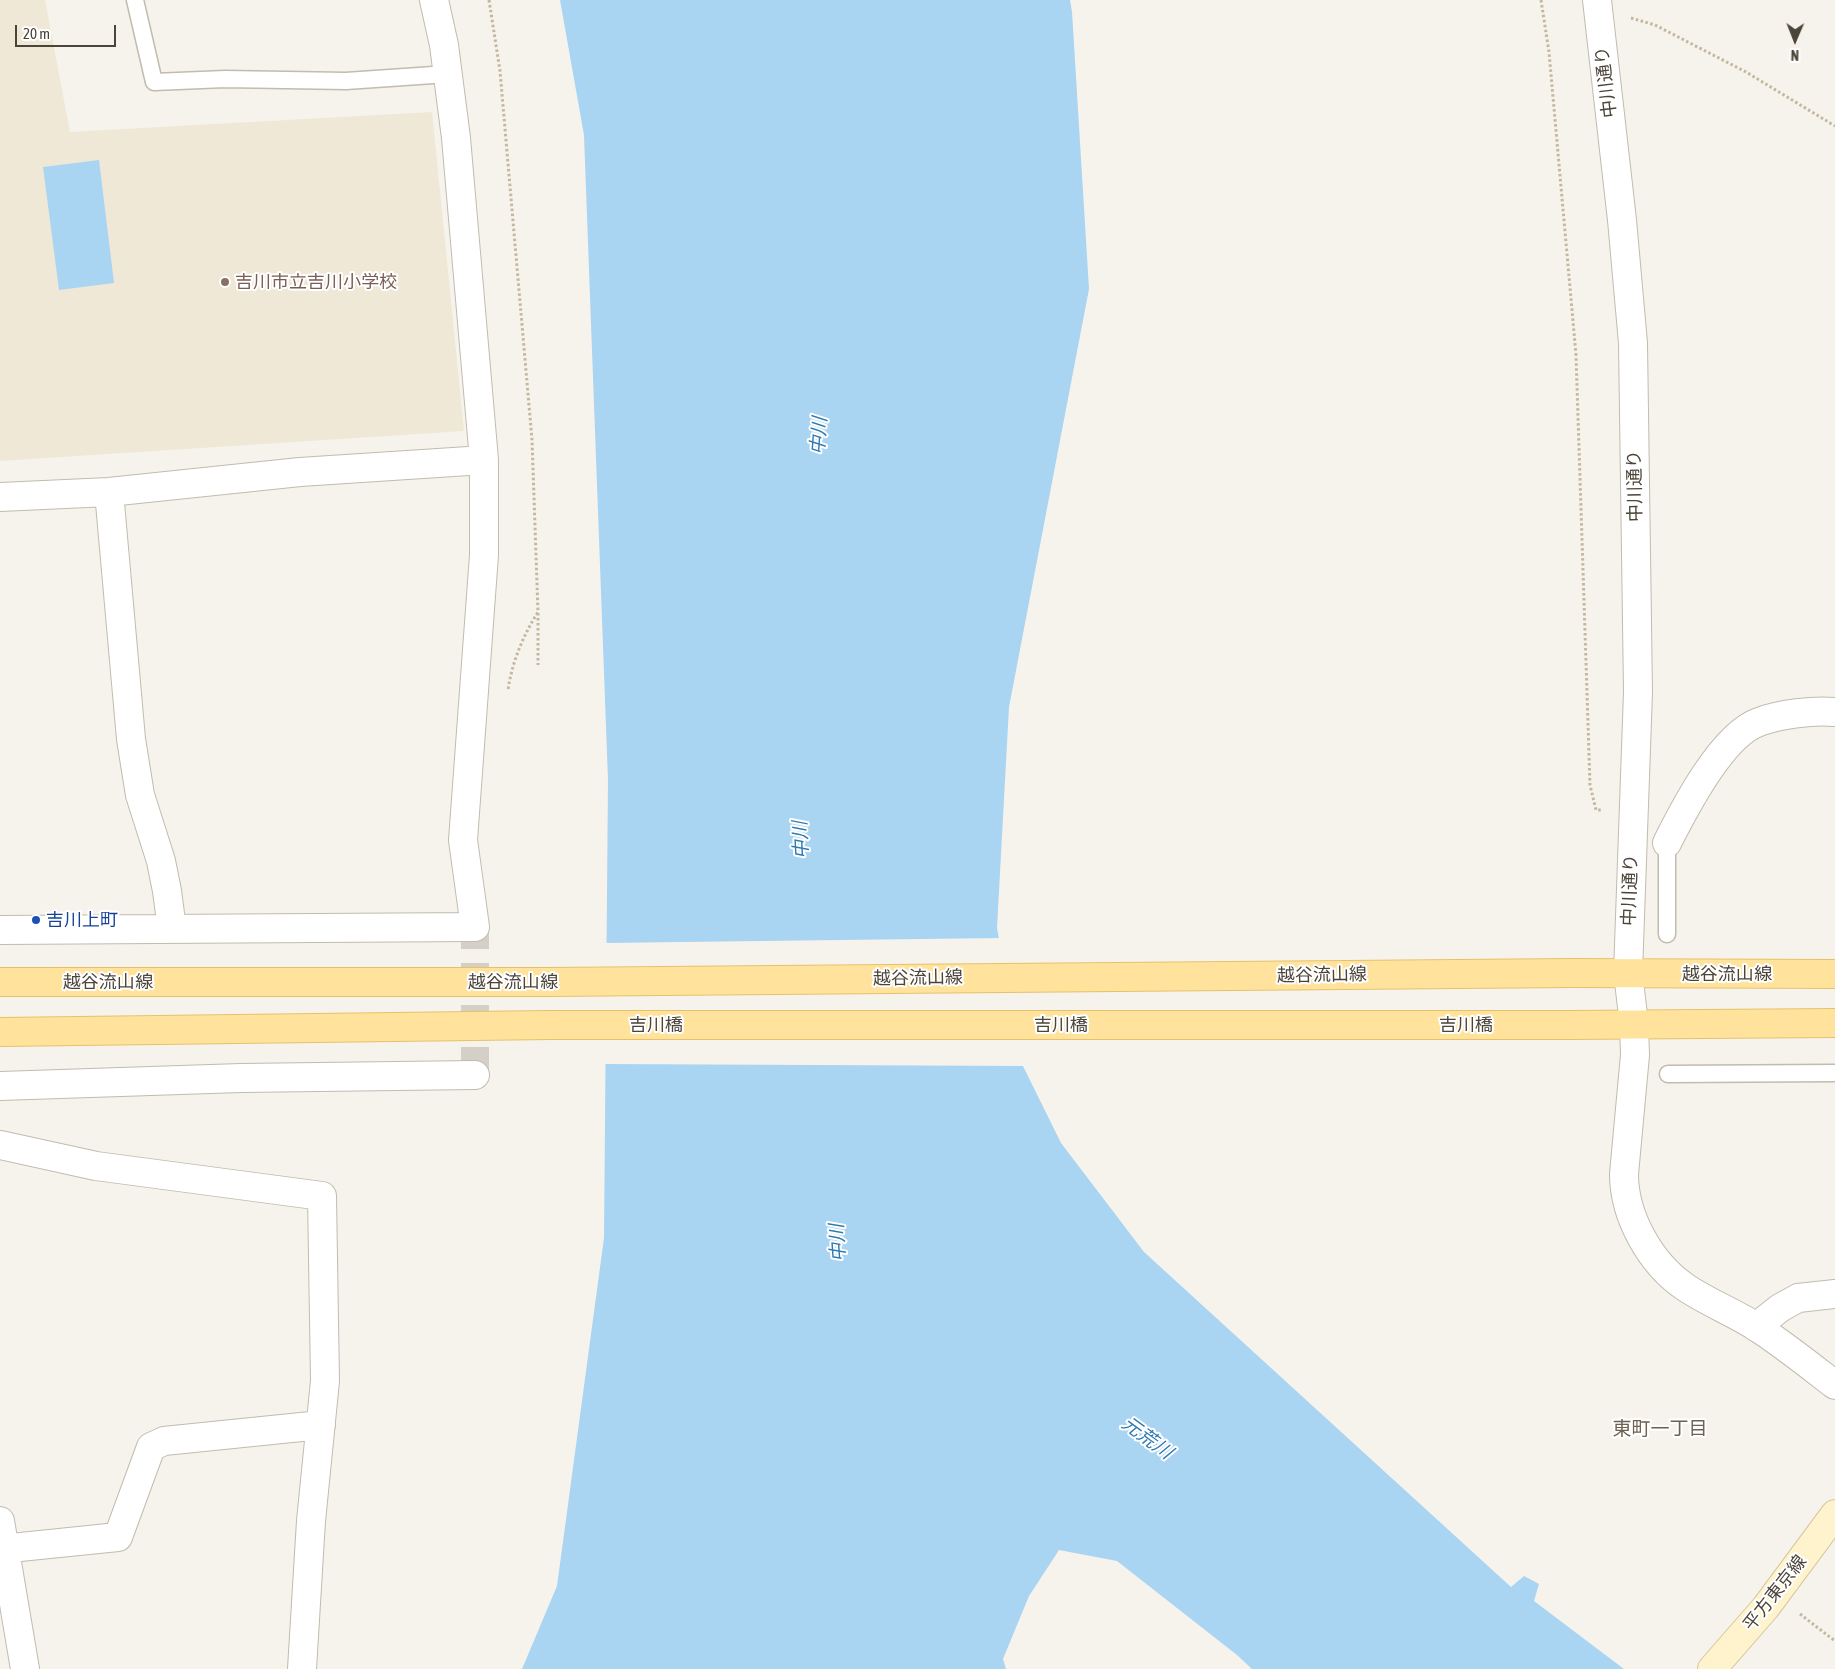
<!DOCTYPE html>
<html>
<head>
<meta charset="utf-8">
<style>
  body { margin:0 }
  #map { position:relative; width:1835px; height:1669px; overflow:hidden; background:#f6f3ec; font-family:"Asap Condensed",sans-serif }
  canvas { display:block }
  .north { position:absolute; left:1770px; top:15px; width:50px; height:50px; -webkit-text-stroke:4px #fff; paint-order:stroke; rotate:181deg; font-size:14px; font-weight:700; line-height:20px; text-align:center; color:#4b4439 }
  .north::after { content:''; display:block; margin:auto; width:18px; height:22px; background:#4b4439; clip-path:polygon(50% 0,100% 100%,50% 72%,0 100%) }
  .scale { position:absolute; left:15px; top:25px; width:101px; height:22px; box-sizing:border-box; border:2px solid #4b4439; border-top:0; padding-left:6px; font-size:15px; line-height:18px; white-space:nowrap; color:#4b4439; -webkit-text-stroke:4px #fff; paint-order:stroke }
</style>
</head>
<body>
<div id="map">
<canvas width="1835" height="1669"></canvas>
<div class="north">N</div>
<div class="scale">20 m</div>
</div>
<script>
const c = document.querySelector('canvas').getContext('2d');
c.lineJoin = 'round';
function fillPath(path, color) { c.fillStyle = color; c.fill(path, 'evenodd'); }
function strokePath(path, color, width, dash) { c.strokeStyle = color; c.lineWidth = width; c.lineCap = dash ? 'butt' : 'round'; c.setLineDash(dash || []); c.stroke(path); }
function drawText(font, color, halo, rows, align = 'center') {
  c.font = font + ' "Asap Condensed","Noto Sans JP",sans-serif'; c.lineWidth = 4; c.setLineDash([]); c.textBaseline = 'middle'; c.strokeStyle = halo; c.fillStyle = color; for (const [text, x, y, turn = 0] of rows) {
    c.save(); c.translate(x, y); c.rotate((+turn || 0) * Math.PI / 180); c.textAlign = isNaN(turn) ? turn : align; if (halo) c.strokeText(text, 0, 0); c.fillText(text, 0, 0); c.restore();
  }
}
const education = new Path2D(`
  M0 0H45L70 132 432 112 464 431 0 461Z`);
const water = new Path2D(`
  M560 0H1070L1072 12 1089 289 1009 707 997 928 1021 1062 1061 1143 1144 1252 1511 1587 1524 1576 1539 1584 1534 1601 1624 1669H1252L1237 1655 1117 1561 1059 1550 1029 1596 1003 1659 1006 1669H522L557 1586 604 1238 608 780 584 135Z
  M99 160 114 283 59 290 43 167Z`);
const pier = new Path2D(`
  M1001 938 1024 1062 1026 1066 603 1064 604 943Z`);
const minorTunnel = new Path2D(`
  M475 1075V927`);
const path = new Path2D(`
  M489 0 500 71 532 440 538 612C523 636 512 662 508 690
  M1541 0 1549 52 1576 355 1590 785 1596 810H1602
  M1631 18 1655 25 1746 72 1835 126
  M538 613V665
  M1800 1614 1835 1641`);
const service = new Path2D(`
  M135 0 154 82 225 79 346 81 448 74
  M1667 934V843
  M1668 1074 1835 1073`);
const minor = new Path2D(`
  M109 492 131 739 140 795 161 861 167 891 172 929
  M0 497 109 492 300 472 484 460
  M1667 843C1684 809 1722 735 1759 722 1780 714 1813 710 1835 712
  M0 930 475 927 463 840 484 555V460L456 138 444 45 434 0
  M0 1086 241 1078 475 1075
  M0 1145 96 1166 322 1196 325 1381 311 1521 302 1669
  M1756 1327 1780 1308 1798 1298 1835 1294
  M0 1521 25 1669
  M0 1549 118 1537 151 1447 164 1441 321 1425`);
const tertiary = new Path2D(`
  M1597 0 1622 220 1633 343 1638 692 1628 973 1634 1024 1635 1055 1624 1174C1624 1216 1650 1263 1685 1287 1707 1302 1733 1312 1755 1326 1783 1344 1809 1365 1835 1385`);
const secondary = new Path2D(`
  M1712 1669 1766 1607 1835 1514`);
const primary = new Path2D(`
  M0 982H548L1572 973 1835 974
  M0 1032 551 1025H1570L1835 1023`);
const markers = [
  [225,282,5,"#8d6e63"],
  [36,920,5,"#1a4fb4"]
];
const streetNames = [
  ["中川通り",1606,82,-97],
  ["中川通り",1635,486,-91],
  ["中川通り",1630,890,-88],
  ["越谷流山線",1727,974],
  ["越谷流山線",1322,975,-1],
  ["越谷流山線",918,978,-1],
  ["越谷流山線",108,982],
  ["越谷流山線",513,982],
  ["吉川橋",656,1025],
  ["吉川橋",1061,1025],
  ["吉川橋",1466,1025],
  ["平方東京線",1775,1593,-52]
];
const educationNames = [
  ["吉川市立吉川小学校",235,282]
];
const transitNames = [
  ["吉川上町",46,920]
];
const waterNames = [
  ["中川",819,436,-86],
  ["中川",801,840,-93],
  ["中川",838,1243,-94],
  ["元荒川",1147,1438,36]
];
const neighbourhoodNames = [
  ["東町一丁目",1660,1429]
];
fillPath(education, '#efe8d6');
fillPath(water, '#a9d4f2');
fillPath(pier, '#f6f3ec');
strokePath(minorTunnel, '#d4d0c8', 28, [28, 14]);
strokePath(service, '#c2bbae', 19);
strokePath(minor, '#c2bbae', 30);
strokePath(tertiary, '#c2bbae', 30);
strokePath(secondary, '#d6c79b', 30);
strokePath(primary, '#e6c16a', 30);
strokePath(path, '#c4b79f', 3, [2.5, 2.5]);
strokePath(service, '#fff', 16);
strokePath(minor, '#fff', 28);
strokePath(tertiary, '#fff', 28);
strokePath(secondary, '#fff3cd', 28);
strokePath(primary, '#ffe39c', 28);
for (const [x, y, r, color] of markers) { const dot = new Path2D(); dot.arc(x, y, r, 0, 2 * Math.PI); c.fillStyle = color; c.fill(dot); strokePath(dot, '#fff', 2); }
drawText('18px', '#4b4439', '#fff', streetNames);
drawText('18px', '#785e54', '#fff', educationNames, 'left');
drawText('18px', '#164399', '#fff', transitNames, 'left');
drawText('italic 19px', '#2e7ab2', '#fff', waterNames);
drawText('19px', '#6e6250', '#fff', neighbourhoodNames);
</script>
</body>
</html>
